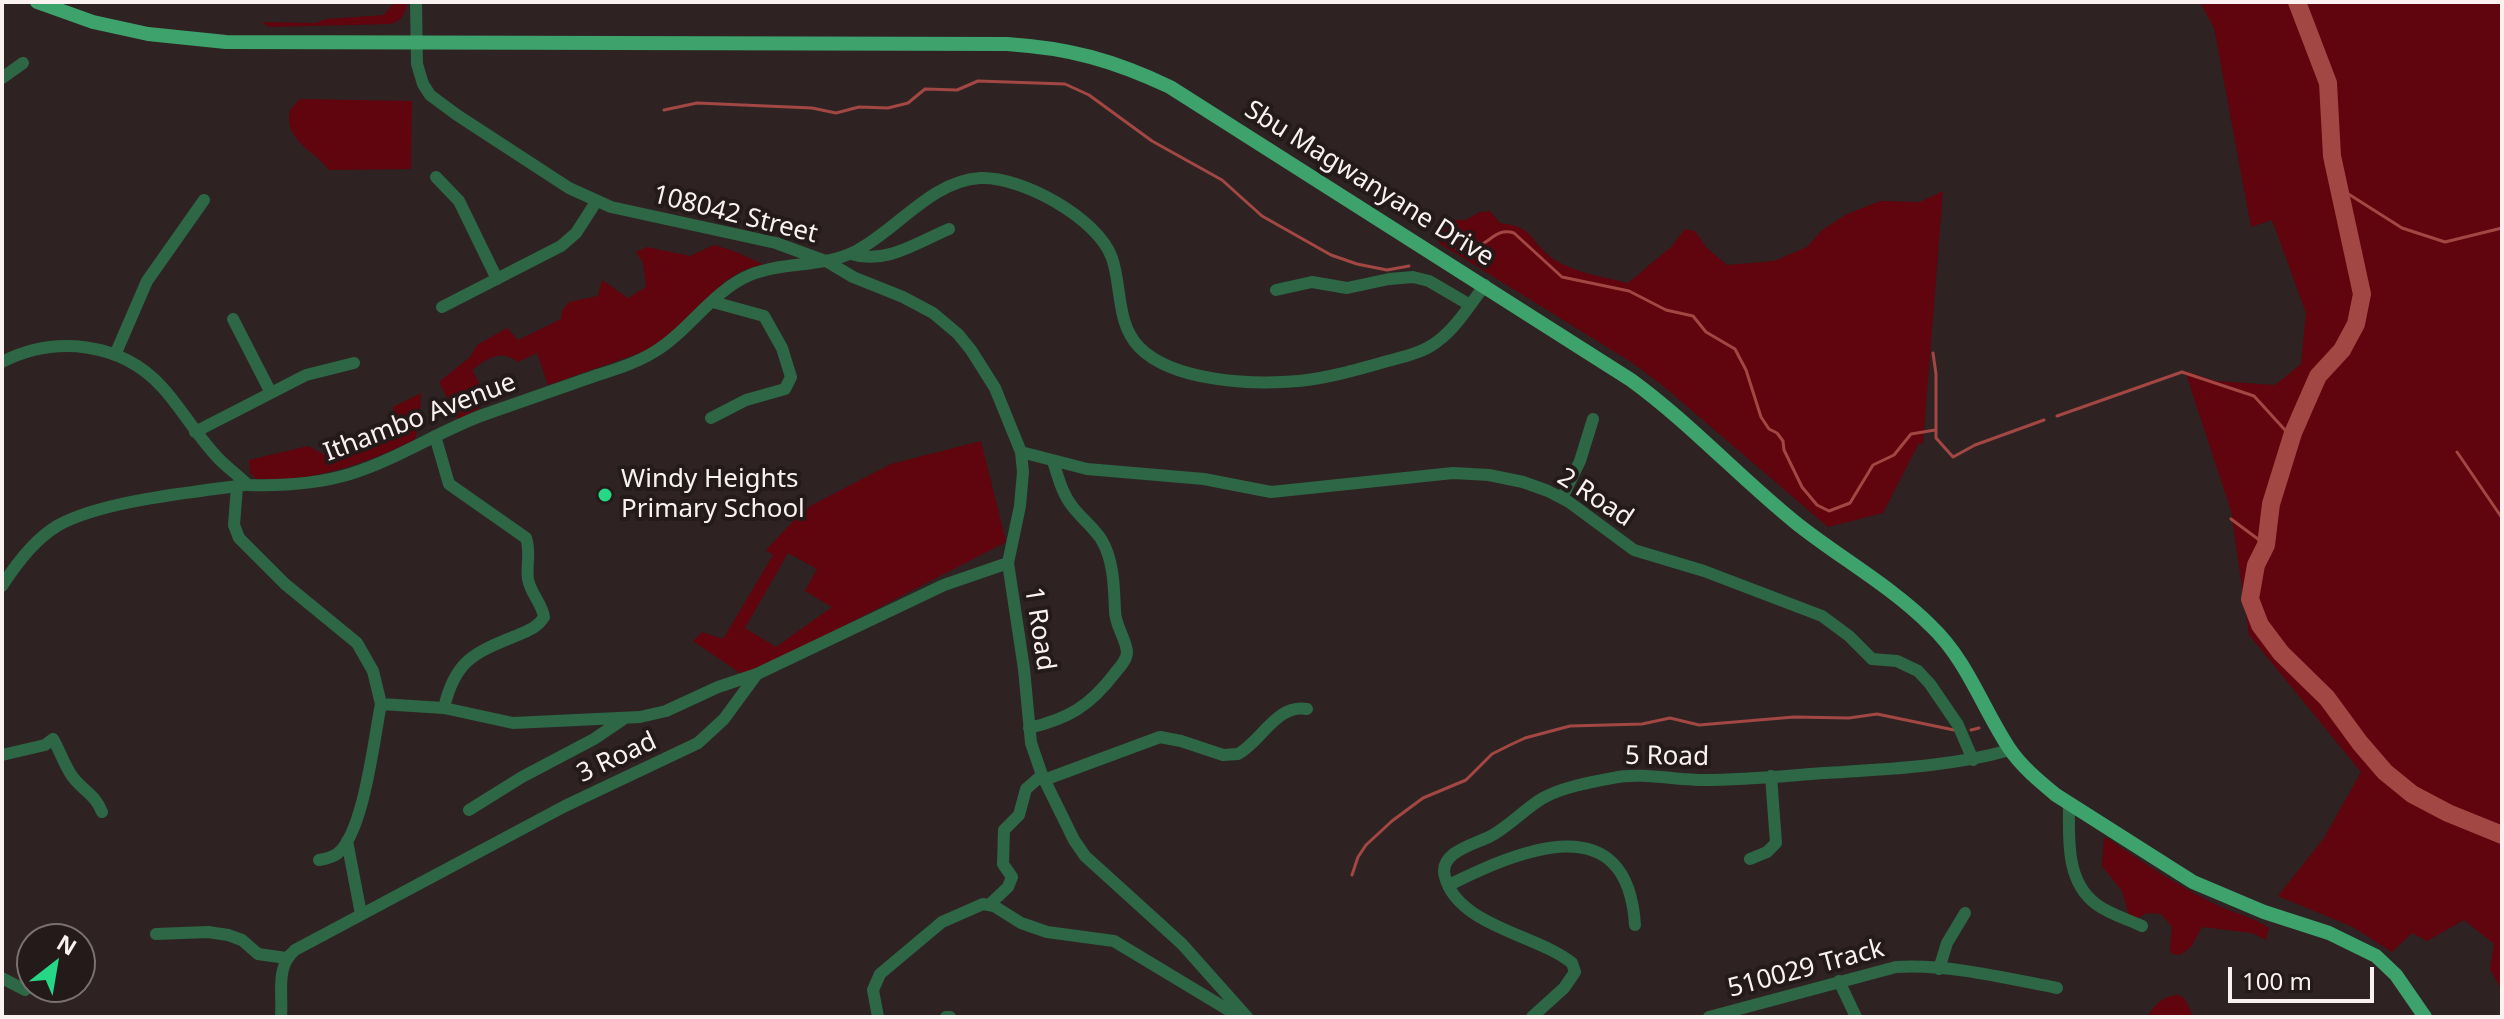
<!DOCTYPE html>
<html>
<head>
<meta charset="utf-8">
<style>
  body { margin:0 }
  #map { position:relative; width:2504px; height:1019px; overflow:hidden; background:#2e2322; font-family:"Noto Sans",sans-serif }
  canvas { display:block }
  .frame { position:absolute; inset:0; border:4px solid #faf2f1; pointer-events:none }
  .north { position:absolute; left:16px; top:923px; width:80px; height:80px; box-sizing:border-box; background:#241a19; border:2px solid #7a706f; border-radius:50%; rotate:31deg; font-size:22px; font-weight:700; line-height:32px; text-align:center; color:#faf2f1 }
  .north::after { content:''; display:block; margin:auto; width:28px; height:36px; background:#26d886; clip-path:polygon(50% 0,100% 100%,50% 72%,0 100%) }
  .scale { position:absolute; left:2228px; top:967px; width:146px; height:36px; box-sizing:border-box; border:4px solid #faf2f1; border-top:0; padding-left:10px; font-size:24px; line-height:28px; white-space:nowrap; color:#faf2f1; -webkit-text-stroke:6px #241a19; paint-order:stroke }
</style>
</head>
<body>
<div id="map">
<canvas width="2504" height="1019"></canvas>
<div class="frame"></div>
<div class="north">N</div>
<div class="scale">100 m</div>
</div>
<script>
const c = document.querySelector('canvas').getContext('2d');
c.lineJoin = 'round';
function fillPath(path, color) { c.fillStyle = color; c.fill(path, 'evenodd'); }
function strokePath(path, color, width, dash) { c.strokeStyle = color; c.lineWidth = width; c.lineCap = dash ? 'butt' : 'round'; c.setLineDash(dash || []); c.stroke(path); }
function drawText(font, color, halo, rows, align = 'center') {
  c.font = font + ' "Noto Sans",sans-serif'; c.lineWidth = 8; c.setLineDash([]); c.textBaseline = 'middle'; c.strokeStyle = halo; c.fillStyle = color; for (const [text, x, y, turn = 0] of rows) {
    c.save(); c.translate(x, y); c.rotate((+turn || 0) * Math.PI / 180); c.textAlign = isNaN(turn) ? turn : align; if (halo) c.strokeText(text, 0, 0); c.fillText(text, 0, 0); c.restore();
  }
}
const green = new Path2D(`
  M397 2H407C405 14 402 21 390 24L269 27 262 22 316 23 326 19 384 15 390 7Z
  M2200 2H2502V991L2490 969 2494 944 2464 920 2427 941 2412 933 2392 952 2353 927 2278 896 2324 838 2361 772 2249 635 2231 511 2185 371 2216 381 2275 385 2301 364 2306 313 2272 220 2251 227 2214 28Z
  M300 99 412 101 411 169 329 170C314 150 283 140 290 110Z
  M1943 191 1923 444 1919 443 1883 513 1828 527 1662 385 1631 362 1439 243 1436 233 1442 220H1465L1480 212 1490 211 1500 223C1537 227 1529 243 1555 260 1577 273 1603 277 1628 283L1671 247 1685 229 1695 231 1706 247 1727 265 1774 261 1807 247 1822 230 1847 214 1880 201 1920 202Z
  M714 245 731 250 763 264 744 270 725 281 686 323 648 350 548 385 537 353 518 362C500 349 488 358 472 370L482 389 480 408 458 419 439 382 470 357 477 345 507 328 518 340 561 319 562 311 569 302 598 296 602 280 628 298 646 287 643 263 636 252 647 247 690 256Z
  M421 393 419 427 414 440C362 465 314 482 256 479L250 473 249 460 308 446 323 454 396 419 393 407Z
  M981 441 1006 542 756 671 740 673 693 641 702 632 723 639 773 555 766 550 801 513 812 505 891 464ZM788 553 817 569 805 591 832 607 776 647 745 628Z
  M2107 838C2141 861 2176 885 2213 903 2230 912 2254 917 2269 928L2266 940 2252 933 2202 927 2191 947 2180 955 2172 954 2170 949 2172 927 2161 914 2147 913 2136 919 2129 916 2122 891 2102 866 2104 839Z
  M2179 995 2185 999 2192 1014 2197 1017H2147C2155 1005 2163 995 2179 995Z`);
const stream = new Path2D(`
  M664 110 697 103 812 108 836 113 859 107 888 108 908 103 925 89 957 90 978 81 1065 84 1089 95 1152 141 1222 180 1262 216 1331 255 1357 264 1387 270 1409 266
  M2339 188 2402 228 2445 242 2502 228
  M1457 249C1466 248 1477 247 1484 243 1495 236 1500 229 1514 233L1562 277 1629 291 1666 310 1693 316 1706 332 1735 349 1746 370 1761 417 1769 429 1777 433 1783 441 1784 450 1802 487 1817 505 1829 511 1850 503 1873 465 1894 455 1911 434 1935 430
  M1933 353 1936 374V438L1953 457 1975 445 2044 420
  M2057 416 2182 372 2254 396 2285 430 2293 433
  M2457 452 2502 518
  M2231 519 2266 545
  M1971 730 1979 728
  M1352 875 1358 857 1366 845 1392 821 1423 798 1466 780 1492 754 1510 745 1525 738 1570 726 1642 724 1670 718 1699 725 1794 717 1849 718 1877 714 1954 730`);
const river = new Path2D(`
  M2297 2 2328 83 2332 156 2362 294 2356 324 2342 350 2318 376 2293 433 2271 504 2266 545 2256 565 2250 599 2260 625 2281 653 2327 698 2360 743 2385 772 2412 794 2448 813 2502 835`);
const minor = new Path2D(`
  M416 2 417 64 423 84 430 95 457 115 569 188 611 207 776 243 828 262 853 277 903 297 933 313 958 334 971 350 995 388 1021 452 1023 472 1020 506 1008 563 1024 669 1031 743 1042 775 1074 840 1085 856 1182 944 1247 1017
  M2 78 23 63
  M436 177 459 201 497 279
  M851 254C886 265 918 242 949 229
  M1276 290 1312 282 1347 288 1389 279 1413 277 1429 281 1470 305
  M442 307 561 246 576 233 596 202
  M233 319 271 393
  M115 355 147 281 204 200
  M2 362C55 335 121 342 162 387 183 410 198 438 220 460 229 469 239 476 248 485 282 486 317 484 350 474 396 460 437 432 483 415 517 403 552 391 586 379 609 371 633 365 654 352 689 331 712 291 750 275 784 261 823 268 856 251 897 230 931 181 980 178 1021 176 1098 218 1112 258 1122 287 1116 323 1139 347 1173 382 1253 385 1299 381 1328 378 1356 370 1384 362 1403 357 1423 353 1438 341 1457 327 1471 303 1485 285
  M711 418 746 400 785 389 791 377 782 348 764 316 713 302
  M195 432 306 375 354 363
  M435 436 449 484 526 538C531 552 526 565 528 579 530 593 542 603 544 617 538 627 529 630 518 635 476 652 455 659 444 708
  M1021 452 1087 469 1204 479 1271 492 1453 473 1489 475 1523 482 1548 491 1569 502 1634 550 1704 571 1822 616 1849 636 1872 659 1897 661 1918 671 1930 684 1958 725 1973 760
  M237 486 234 525 239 538 285 584 357 643 373 671 381 704C374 738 364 833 337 854 331 858 325 859 319 860
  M1562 498 1580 461 1593 419
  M2 586C16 564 34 540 57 526 100 501 194 492 245 485
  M381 704 444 708 513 723 640 717 666 711 718 687 757 674
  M1029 728C1068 719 1090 706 1115 673 1119 668 1127 660 1127 652 1126 639 1115 625 1115 611 1114 588 1114 560 1101 539 1093 527 1081 518 1072 506 1062 493 1058 477 1053 461
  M2 755 45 745 53 739C60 751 64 764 72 776 82 790 96 795 102 812
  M1044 780 1160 737 1181 741 1223 755 1238 754C1262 741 1276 704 1307 709
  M2069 803C2069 837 2065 881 2096 904 2109 914 2127 919 2142 926
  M469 810 522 777 594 739 625 718
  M347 841 361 914
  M1750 859 1767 852 1776 843 1771 776
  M1449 885C1520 850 1627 804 1635 925
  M989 905 1008 887 1012 877 1003 864 1004 830 1019 815 1026 789 1042 775
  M156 934 208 932 228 935 242 940 258 954 286 958
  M1939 969 1947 943 1965 913
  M2 978 25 990
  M1839 981 1856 1017
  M281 1017C283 993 275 967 295 950L565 806 698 743 724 719 757 674 944 585 1008 563
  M878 1017 873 990 880 974 942 922 983 904 994 906 1021 923 1047 932 1114 941 1240 1017
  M946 1017H950
  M1532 1017 1564 988 1575 972 1572 963C1538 935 1458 926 1445 877 1438 853 1472 845 1489 837 1509 827 1524 809 1543 798 1563 787 1591 782 1613 778 1639 772 1676 780 1704 780 1744 780 1784 776 1825 773 1888 769 1949 767 2010 750
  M1709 1017 1896 967C1950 964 2005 978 2057 988`);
const major = new Path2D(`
  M37 2 93 22 148 34 226 42 1007 44C1069 48 1113 60 1170 87L1631 380C1690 423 1739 477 1796 523 1840 558 1891 586 1931 626 1967 660 1982 707 2009 748 2021 766 2039 781 2056 795L2193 882 2264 912 2329 933 2376 956 2396 975 2425 1017`);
const markers = [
  [605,495,8,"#26d886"]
];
const streetNames = [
  ["Sbu Magwanyane Drive",1369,184,32],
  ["108042 Street",735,215,14],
  ["Ithambo Avenue",420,418,-21],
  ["2 Road",1595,498,33],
  ["1 Road",1039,629,81],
  ["5 Road",1667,757,1],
  ["3 Road",617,758,-25],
  ["510029 Track",1806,969,-15]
];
const poiNames = [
  ["Windy Heights",621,480],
  ["Primary School",621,510]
];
fillPath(green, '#60040d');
strokePath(stream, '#a24743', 3);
strokePath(river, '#a24743', 18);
strokePath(minor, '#2d6746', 12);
strokePath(major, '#3ea26c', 14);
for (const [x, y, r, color] of markers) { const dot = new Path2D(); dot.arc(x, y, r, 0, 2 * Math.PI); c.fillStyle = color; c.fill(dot); strokePath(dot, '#241a19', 3); }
drawText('26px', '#faf2f1', '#241a19', streetNames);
drawText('26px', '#faf2f1', '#241a19', poiNames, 'left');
</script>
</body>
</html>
